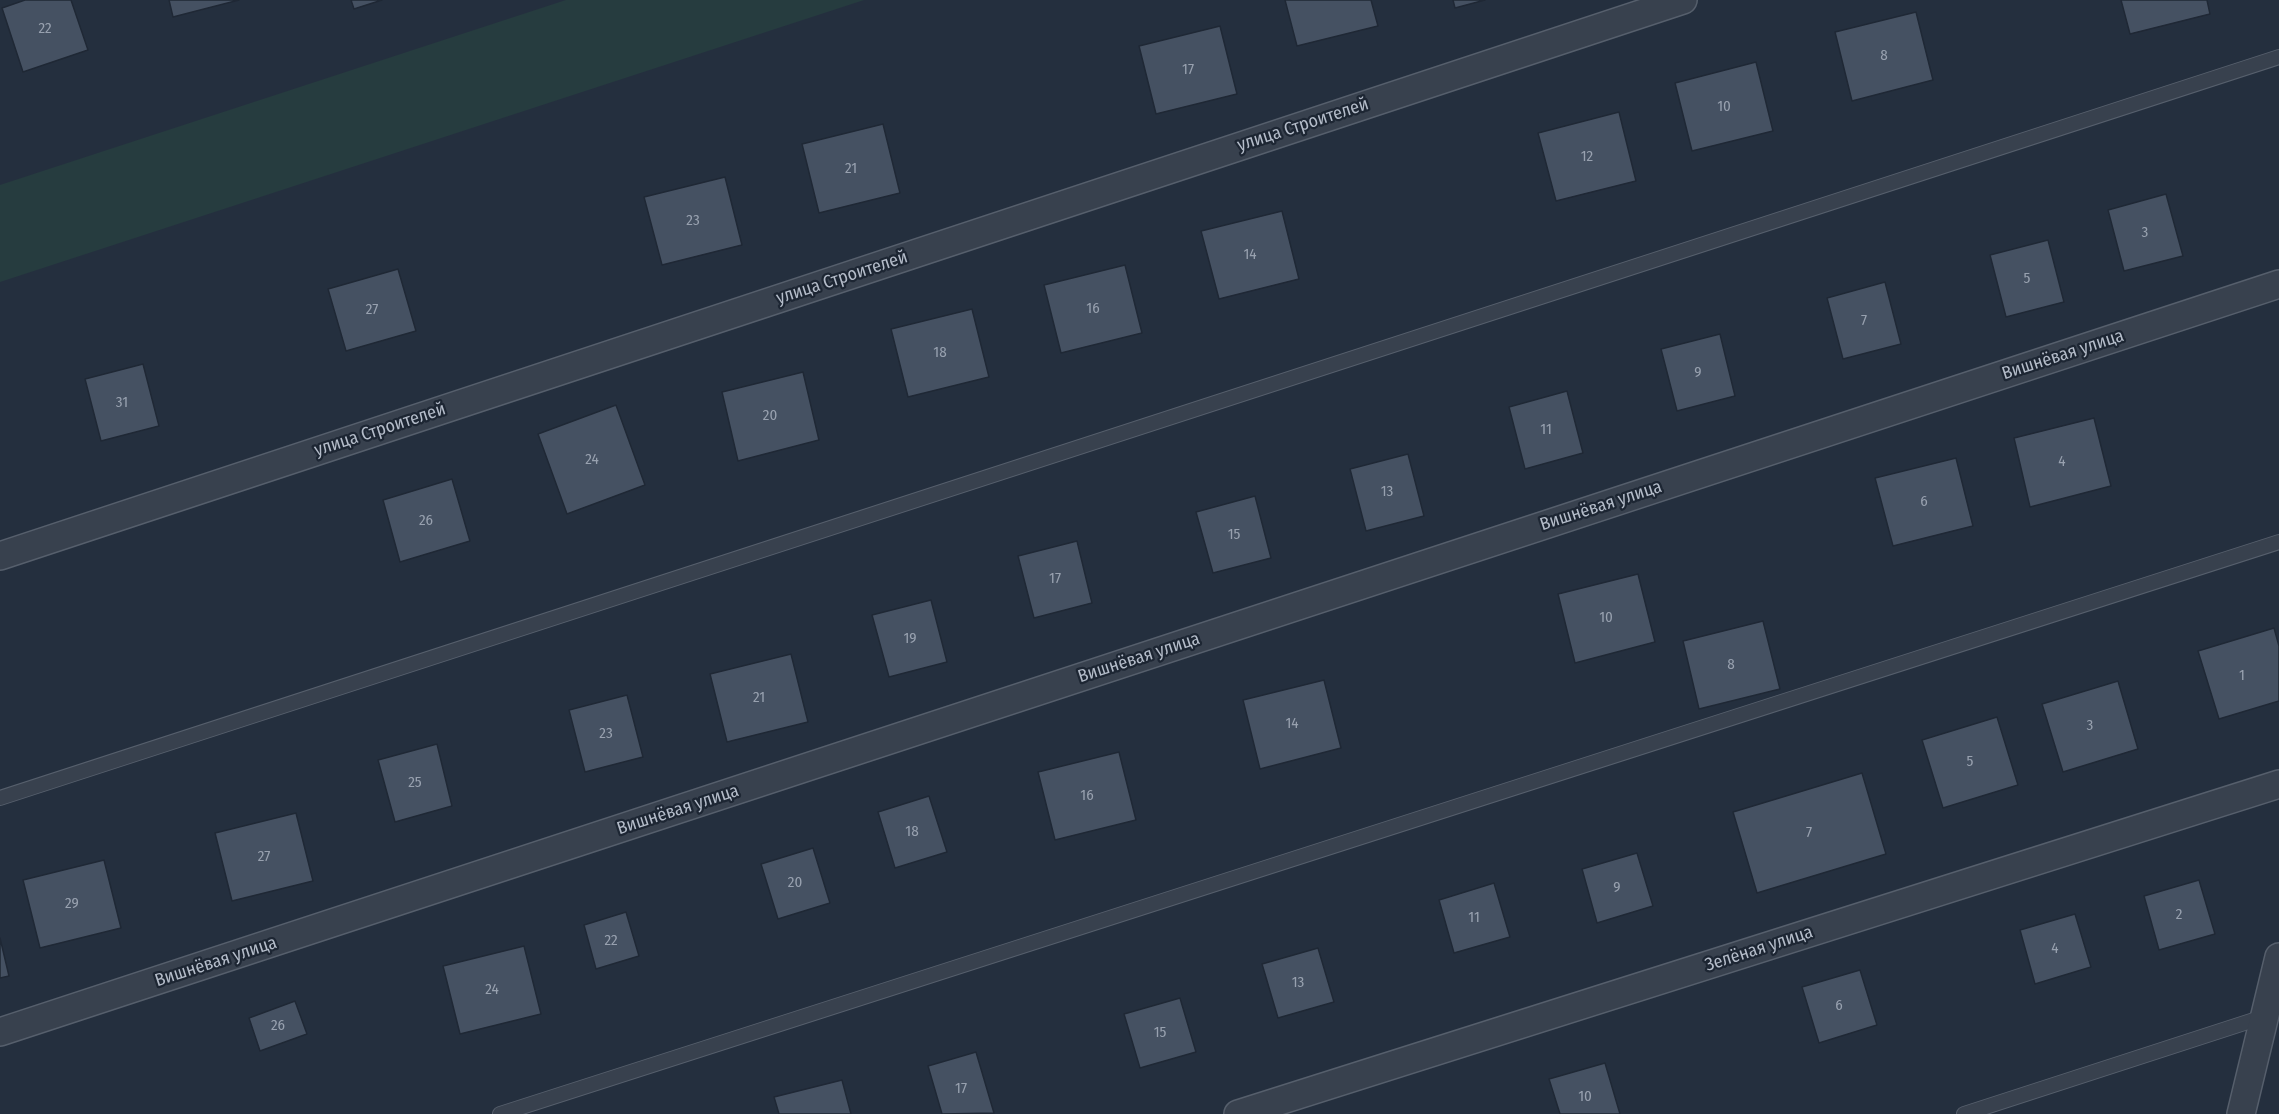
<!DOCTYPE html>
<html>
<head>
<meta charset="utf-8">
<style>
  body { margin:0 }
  canvas { display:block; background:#242f3e }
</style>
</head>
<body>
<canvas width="2279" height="1114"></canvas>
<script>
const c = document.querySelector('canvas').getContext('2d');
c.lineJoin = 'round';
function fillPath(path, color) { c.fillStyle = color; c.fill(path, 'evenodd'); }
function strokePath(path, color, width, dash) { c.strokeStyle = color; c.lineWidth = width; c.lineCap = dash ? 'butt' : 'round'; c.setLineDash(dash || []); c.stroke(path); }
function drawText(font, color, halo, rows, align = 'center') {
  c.font = font + ' "Fira Sans Condensed",sans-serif'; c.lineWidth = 4.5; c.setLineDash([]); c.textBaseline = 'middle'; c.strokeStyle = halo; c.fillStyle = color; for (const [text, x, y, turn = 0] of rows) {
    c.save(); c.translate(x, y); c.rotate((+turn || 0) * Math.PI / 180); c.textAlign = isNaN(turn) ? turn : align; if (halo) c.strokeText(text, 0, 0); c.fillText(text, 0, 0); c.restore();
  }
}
const green = new Path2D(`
  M566 0H864L0 282V185Z`);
const building = new Path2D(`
  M25 0H71L88 50 23 72 2 8Z
  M169 0H239L173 17Z
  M351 0H382L354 9Z
  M1285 0H1371L1378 26 1297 46Z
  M1453 0H1485L1455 8Z
  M2121 0H2207L2210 14 2130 34Z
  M1916 12 1933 80 1852 101 1835 32Z
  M1220 26 1237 94 1156 114 1139 46Z
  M1756 62 1773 131 1692 151 1675 83Z
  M1619 112 1636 181 1556 201 1538 133Z
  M883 124 900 193 819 213 802 144Z
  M725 177 742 245 662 265 644 197Z
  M2166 194 2183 256 2124 271 2108 210Z
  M1282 211 1299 279 1219 299 1201 231Z
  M2048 240 2064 302 2006 317 1990 255Z
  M1125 265 1142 333 1061 353 1044 285Z
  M398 269 416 331 346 351 328 289Z
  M1885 282 1901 344 1843 359 1827 298Z
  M972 309 989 377 908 397 891 329Z
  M1720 334 1735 396 1677 411 1661 349Z
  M143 364 159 426 101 441 85 379Z
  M803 372 819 440 738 461 722 392Z
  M1567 391 1583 453 1525 469 1509 407Z
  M616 405 645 485 567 514 538 434Z
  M2094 418 2111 486 2030 507 2014 438Z
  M1408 454 1424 516 1366 531 1350 469Z
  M1956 458 1973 526 1893 546 1875 478Z
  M452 479 470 541 400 562 383 500Z
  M1255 496 1271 558 1213 573 1196 512Z
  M1077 541 1092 603 1034 618 1018 556Z
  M1638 574 1655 642 1575 663 1558 594Z
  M931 600 947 662 889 677 872 615Z
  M1763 621 1780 689 1699 709 1683 641Z
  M2274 628 2279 646V701L2219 719 2198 651Z
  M791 654 808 722 727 742 710 674Z
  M1324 680 1341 748 1260 769 1243 700Z
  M2118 681 2138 749 2063 772 2042 704Z
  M627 695 643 757 585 772 569 710Z
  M1997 717 2018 785 1943 808 1922 740Z
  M437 744 452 806 395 822 378 760Z
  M1119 752 1136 820 1055 840 1038 772Z
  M1862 773 1886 854 1757 893 1733 812Z
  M929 796 947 852 895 868 878 812Z
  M296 813 313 881 232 901 215 833Z
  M813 848 830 903 778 919 761 864Z
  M1637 853 1653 906 1597 923 1582 869Z
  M104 860 121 928 40 948 23 880Z
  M2199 880 2215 934 2159 950 2144 896Z
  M1494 883 1510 937 1454 953 1439 900Z
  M626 912 639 956 596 969 584 925Z
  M2075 914 2091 967 2035 984 2020 930Z
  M0 938 9 976 0 978Z
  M524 946 541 1014 460 1034 443 966Z
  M1318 948 1334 1002 1278 1018 1262 964Z
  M1860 970 1877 1025 1819 1043 1802 987Z
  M1180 998 1196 1052 1140 1068 1124 1014Z
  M295 1001 307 1034 260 1051 249 1018Z
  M976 1052 994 1113 942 1114 928 1066Z
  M1605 1063 1620 1114H1560L1549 1079Z
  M842 1080 851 1114H779L774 1097Z`);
const lane = new Path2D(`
  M0 798 2279 57
  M500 1114 2279 542
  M1964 1114 2263 1017`);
const street = new Path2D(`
  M0 556 1683 0
  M0 1032 2279 284
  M1238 1114 2279 784
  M2241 1114 2279 957`);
const numberNames = [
  ["22",45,29],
  ["8",1884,56],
  ["17",1188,70],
  ["10",1724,107],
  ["12",1587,157],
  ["21",851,169],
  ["23",693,221],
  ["3",2145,233],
  ["14",1250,255],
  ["5",2027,279],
  ["16",1093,309],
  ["27",372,310],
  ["7",1864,321],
  ["18",940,353],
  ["9",1698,373],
  ["31",122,403],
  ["20",770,416],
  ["11",1546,430],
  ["24",592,460],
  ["4",2062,462],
  ["13",1387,492],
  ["6",1924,502],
  ["26",426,521],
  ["15",1234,535],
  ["17",1055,579],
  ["10",1606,618],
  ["19",910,639],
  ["8",1731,665],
  ["1",2242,676],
  ["21",759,698],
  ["14",1292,724],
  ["3",2090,726],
  ["23",606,734],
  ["5",1970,762],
  ["25",415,783],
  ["16",1087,796],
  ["18",912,832],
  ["7",1809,833],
  ["27",264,857],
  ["20",795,883],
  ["9",1617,888],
  ["29",72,904],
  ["2",2179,915],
  ["11",1474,918],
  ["22",611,941],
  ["4",2055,949],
  ["13",1298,983],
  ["24",492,990],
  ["6",1839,1006],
  ["26",278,1026],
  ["15",1160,1033],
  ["17",961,1089],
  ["10",1585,1097]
];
const streetNames = [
  ["улица Строителей",1303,125,-18],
  ["улица Строителей",842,278,-18],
  ["Вишнёвая улица",2063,355,-18],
  ["улица Строителей",380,430,-18],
  ["Вишнёвая улица",1601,506,-18],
  ["Вишнёвая улица",1139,658,-18],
  ["Вишнёвая улица",678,810,-18],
  ["Зелёная улица",1759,949,-18],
  ["Вишнёвая улица",216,962,-18]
];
fillPath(green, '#263c3f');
fillPath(building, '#455162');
strokePath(building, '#1f2835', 1.5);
strokePath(lane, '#565f6c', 16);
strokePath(street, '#565f6c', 30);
strokePath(lane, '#38414e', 14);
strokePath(street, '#38414e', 27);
drawText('15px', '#98a1af', null, numberNames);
drawText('18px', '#b4bcc9', '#1d2633', streetNames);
</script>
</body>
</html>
